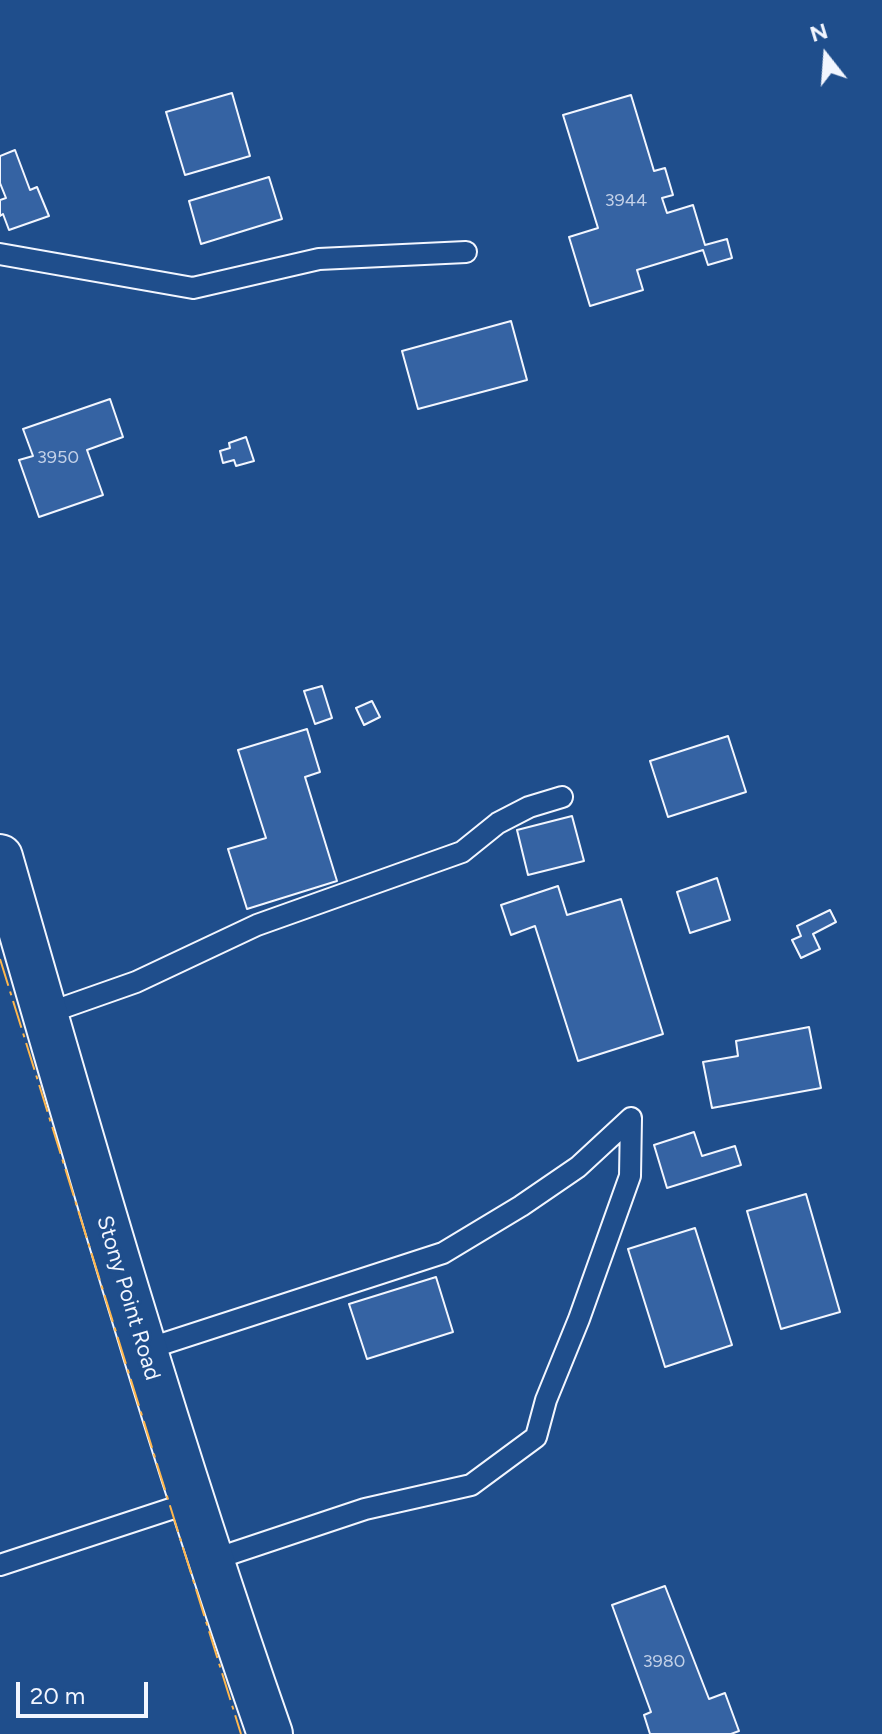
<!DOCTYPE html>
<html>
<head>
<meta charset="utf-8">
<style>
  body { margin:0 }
  #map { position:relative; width:882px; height:1734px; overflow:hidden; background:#1f4e8c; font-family:Figtree,sans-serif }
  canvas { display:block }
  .north { position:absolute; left:786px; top:16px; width:80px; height:80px; -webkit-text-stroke:6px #1f4e8c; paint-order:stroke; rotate:343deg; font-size:22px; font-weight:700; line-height:32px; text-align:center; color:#f2f6ff }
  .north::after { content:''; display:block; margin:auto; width:28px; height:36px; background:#f2f6ff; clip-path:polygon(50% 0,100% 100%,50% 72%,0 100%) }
  .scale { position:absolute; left:16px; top:1682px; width:132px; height:36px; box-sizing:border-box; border:4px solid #f2f6ff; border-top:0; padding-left:10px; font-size:24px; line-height:28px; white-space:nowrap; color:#f2f6ff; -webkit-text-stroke:6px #1f4e8c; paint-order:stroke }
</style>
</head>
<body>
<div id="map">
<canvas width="882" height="1734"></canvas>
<div class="north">N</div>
<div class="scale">20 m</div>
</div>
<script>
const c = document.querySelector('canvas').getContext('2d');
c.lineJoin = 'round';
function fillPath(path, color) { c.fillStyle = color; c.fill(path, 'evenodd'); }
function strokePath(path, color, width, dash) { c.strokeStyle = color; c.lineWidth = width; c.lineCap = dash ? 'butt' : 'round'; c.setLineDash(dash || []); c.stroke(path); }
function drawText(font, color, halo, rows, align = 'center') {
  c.font = font + ' Figtree,sans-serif'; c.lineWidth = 6; c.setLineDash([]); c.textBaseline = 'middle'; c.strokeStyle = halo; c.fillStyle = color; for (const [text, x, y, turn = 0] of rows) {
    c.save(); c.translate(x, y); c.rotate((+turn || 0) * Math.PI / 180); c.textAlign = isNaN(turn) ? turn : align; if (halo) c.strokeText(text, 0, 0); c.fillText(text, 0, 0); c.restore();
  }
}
const building = new Path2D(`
  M232 93 250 156 185 175 166 112Z
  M631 95 654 171 665 168 673 195 662 198 667 213 693 205 705 245 727 239 732 258 708 265 703 250 637 270 643 290 590 306 569 237 598 228 563 115Z
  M15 150 30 190 37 187 49 216 9 230 3 214 0 216V200L6 198 0 183V156Z
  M269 177 282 219 201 244 189 201Z
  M511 321 527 380 418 409 402 351Z
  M110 399 123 437 87 450 103 495 39 517 19 460 33 456 23 429Z
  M246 437 254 461 236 466 234 460 223 463 220 451 230 448 229 443Z
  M322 686 332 718 315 724 304 691Z
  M372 701 380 717 364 725 356 708Z
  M307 729 320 772 305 777 337 881 247 909 228 849 266 838 238 750Z
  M728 736 746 792 668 817 650 761Z
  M572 816 584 861 528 875 517 830Z
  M717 878 730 920 690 933 677 892Z
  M558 886 567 915 621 899 663 1034 578 1061 535 926 511 935 501 905Z
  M830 910 836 922 813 934 820 949 801 958 792 940 801 936 797 926Z
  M809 1027 821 1088 712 1108 703 1062 738 1056 736 1041Z
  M694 1132 702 1156 735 1146 741 1165 667 1188 654 1145Z
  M806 1194 840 1312 781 1329 747 1211Z
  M695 1228 732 1345 665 1367 628 1249Z
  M436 1277 453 1332 367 1359 349 1304Z
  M665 1586 709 1699 725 1693 739 1731 731 1734H650L644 1715 651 1712 612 1605Z`);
const lane = new Path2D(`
  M0 254 193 288 319 259 466 252
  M45 1014 136 982 257 925 462 852 498 823 529 807 562 797
  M144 1350 443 1253 521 1206 578 1167 631 1118 630 1176 579 1319 546 1400 536 1437 471 1485 365 1509 209 1561
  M0 1565 192 1502`);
const secondary = new Path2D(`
  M0 857C84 1151 169 1445 270 1734`);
const power = new Path2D(`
  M0 959 241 1734`);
const numberNames = [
  ["3944",626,201],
  ["3950",58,458],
  ["3980",664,1662]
];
const streetNames = [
  ["Stony Point Road",128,1298,73]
];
fillPath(building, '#3563a3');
strokePath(building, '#f2f6ff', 2);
strokePath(lane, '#f2f6ff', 24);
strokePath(secondary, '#f2f6ff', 48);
strokePath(lane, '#1f4e8c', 20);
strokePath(secondary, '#1f4e8c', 44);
strokePath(power, '#ffb74d', 2, [28, 6, 4, 6]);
drawText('18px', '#c3d1e8', null, numberNames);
drawText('22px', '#f2f6ff', '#1f4e8c', streetNames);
</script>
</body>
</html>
